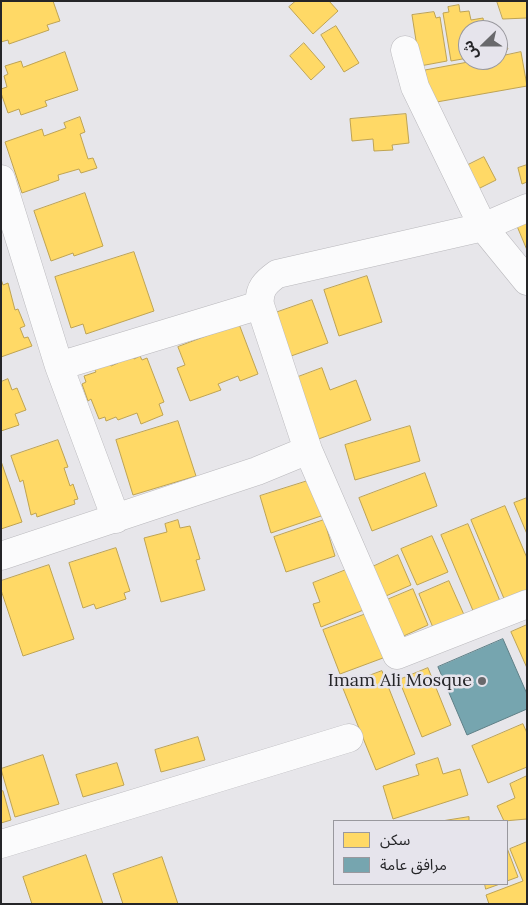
<!DOCTYPE html>
<html>
<head>
<meta charset="utf-8">
<style>
  body { margin:0 }
  #map { position:relative; width:528px; height:905px; overflow:hidden; background:#e7e6ea; font-family:Lora,"Noto Sans Arabic",serif }
  canvas { display:block }
  .frame { position:absolute; inset:0; border:2px solid #252528; pointer-events:none }
  .legend { position:absolute; left:333px; top:820px; width:175px; height:65px; box-sizing:border-box; background:#e6e4ec; border:1px solid #99989e; margin:0; padding:6px 9px; list-style:none; font-size:15px; color:#252528 }
  .legend li { display:flex; align-items:center; gap:10px; height:25px }
  .legend b { width:25px; border:1px solid #99989e }
  .north { position:absolute; left:458px; top:20px; width:50px; height:50px; box-sizing:border-box; background:#e6e4ec; border:1px solid #99989e; border-radius:50%; rotate:248deg; font-size:14px; font-weight:700; line-height:20px; text-align:center; color:#252528 }
  .north::after { content:''; display:block; margin:auto; width:18px; height:22px; background:#69696c; clip-path:polygon(50% 0,100% 100%,50% 72%,0 100%) }
</style>
</head>
<body>
<div id="map">
<canvas width="528" height="905"></canvas>
<div class="frame"></div>
<ul class="legend">
<li><b style="height:14px;background:#ffd966"></b>سكن</li>
<li><b style="height:14px;background:#76a5af"></b>مرافق عامة</li>
</ul>
<div class="north">ش</div>
</div>
<script>
const c = document.querySelector('canvas').getContext('2d');
c.lineJoin = 'round';
function fillPath(path, color) { c.fillStyle = color; c.fill(path, 'evenodd'); }
function strokePath(path, color, width, dash) { c.strokeStyle = color; c.lineWidth = width; c.lineCap = dash ? 'butt' : 'round'; c.setLineDash(dash || []); c.stroke(path); }
function drawText(font, color, halo, rows, align = 'center') {
  c.font = font + ' Lora,serif'; c.lineWidth = 5; c.setLineDash([]); c.textBaseline = 'middle'; c.strokeStyle = halo; c.fillStyle = color; for (const [text, x, y, turn = 0] of rows) {
    c.save(); c.translate(x, y); c.rotate((+turn || 0) * Math.PI / 180); c.textAlign = isNaN(turn) ? turn : align; if (halo) c.strokeText(text, 0, 0); c.fillText(text, 0, 0); c.restore();
  }
}
const homes = new Path2D(`
  M1 1H53L60 21 47 25 49 30 9 44 8 40 1 42Z
  M296 1H329L338 11 313 34 289 7Z
  M497 1H527V18L503 19Z
  M459 5 460 12 469 11 471 20 483 18 485 30H468V58L451 61 443 13 449 12 448 7Z
  M434 12 436 18 440 17 447 61 420 66 412 15Z
  M336 26 359 63 344 72 321 35Z
  M502 36 508 49 498 54V38Z
  M304 43 325 67 311 80 290 56Z
  M65 52 78 90 45 101 47 106 21 115 19 109 8 113 1 93V89L7 87 4 76 8 74 5 66 21 61 23 67Z
  M521 52 527 86 431 103 425 70 479 60H498V57Z
  M406 114 409 143 392 145 393 150 374 151 373 139 352 141 350 119Z
  M80 117 85 132 80 134 88 159 93 158 97 168 81 173 79 169 58 175 59 180 22 193 5 142 42 129 44 136 66 128 64 123Z
  M484 157 496 180 478 189 466 166Z
  M527 165V182L522 184 518 168Z
  M85 193 103 246 74 256 73 253 51 261 34 211Z
  M527 214V250L514 219Z
  M134 252 154 311 86 334 83 324 71 328 55 277Z
  M367 276 382 322 339 336 324 290Z
  M1 279 3 285 8 283 15 310 18 309 25 326 20 328 24 338 28 337 32 346 1 357Z
  M312 300 328 343 291 356 275 313Z
  M239 324 258 374 240 381 238 376 218 384 221 390 190 401 177 368 185 365 178 347Z
  M132 354 134 359 140 356 142 360 147 358 164 402 159 404 163 415 141 424 137 413 118 420 116 417 106 421 105 417 99 419 91 399 88 401 82 384 86 382 84 376 96 372 94 368 109 363 111 366 118 363 117 360Z
  M322 368 330 390 356 380 371 420 313 441 290 380Z
  M8 379 12 390 17 388 26 410 15 414 19 425 1 431V382Z
  M178 421 196 476 133 495 116 440Z
  M410 426 420 461 355 480 345 445Z
  M58 440 68 467 64 468 70 486 73 484 78 499 74 500 75 504 37 517 36 513 31 515 23 480 20 482 11 456Z
  M1 461 22 522 1 529Z
  M425 473 437 506 372 531 359 498Z
  M314 479 324 515 271 533 260 496Z
  M527 498V534L514 503Z
  M505 506 527 558V592L505 601 471 520Z
  M178 520 180 528 190 526 200 559 196 560 205 590 161 602 144 538 167 532 165 524Z
  M324 520 335 556 286 572 274 537Z
  M468 524 500 601 474 613 441 535Z
  M432 536 448 572 417 585 401 549Z
  M116 548 130 591 124 593 126 599 96 609 94 604 83 608 69 563Z
  M398 555 411 585 379 599 366 570Z
  M49 565 74 639 23 656 1 590V581Z
  M351 568 366 609 321 627 313 604 320 602 313 583Z
  M449 581 465 617 434 630 419 594Z
  M413 589 428 625 397 639 382 602Z
  M374 611 391 655 340 674 323 630Z
  M527 625V668L511 632Z
  M428 668 451 725 422 737 399 680Z
  M382 671 415 754 376 770 342 686Z
  M523 724 527 733V767L488 783 472 746Z
  M198 737 205 760 161 772 155 750Z
  M43 755 59 804 15 817 1 769Z
  M438 758 443 774 460 769 468 795 393 819 383 786 419 775 416 765Z
  M117 763 124 785 83 797 76 775Z
  M527 776V819L504 821 497 806 515 798 510 784Z
  M3 791 11 820 1 823V792Z
  M469 817V821H442Z
  M527 842V904H489L486 895 523 881 510 849Z
  M507 848 518 877 507 881Z
  M86 855 103 904H32L23 877Z
  M162 857 178 904H123L113 874Z
  M485 884H500L486 889Z`);
const public = new Path2D(`
  M503 639 527 694V709L467 735 438 667Z`);
const minor = new Path2D(`
  M405 50 415 87 483 227 527 281
  M1 179 59 366 116 519
  M59 366 260 305
  M308 450 397 655 527 604
  M1 556 257 471 308 450 260 305C258 289 266 282 277 274L483 227 527 208
  M1 844 349 738`);
const markers = [
  [482,681,5,"#69696c"]
];
const poiNames = [
  ["Imam Ali Mosque",472,681]
];
fillPath(homes, '#ffd966');
strokePath(homes, '#bea353', 1);
fillPath(public, '#76a5af');
strokePath(public, '#5e7f86', 1);
strokePath(minor, '#b9b8bc', 29);
strokePath(minor, '#fbfbfc', 28);
for (const [x, y, r, color] of markers) { const dot = new Path2D(); dot.arc(x, y, r, 0, 2 * Math.PI); c.fillStyle = color; c.fill(dot); strokePath(dot, '#e6e4ec', 2); }
drawText('18px', '#252528', '#e6e4ec', poiNames, 'right');
</script>
</body>
</html>
